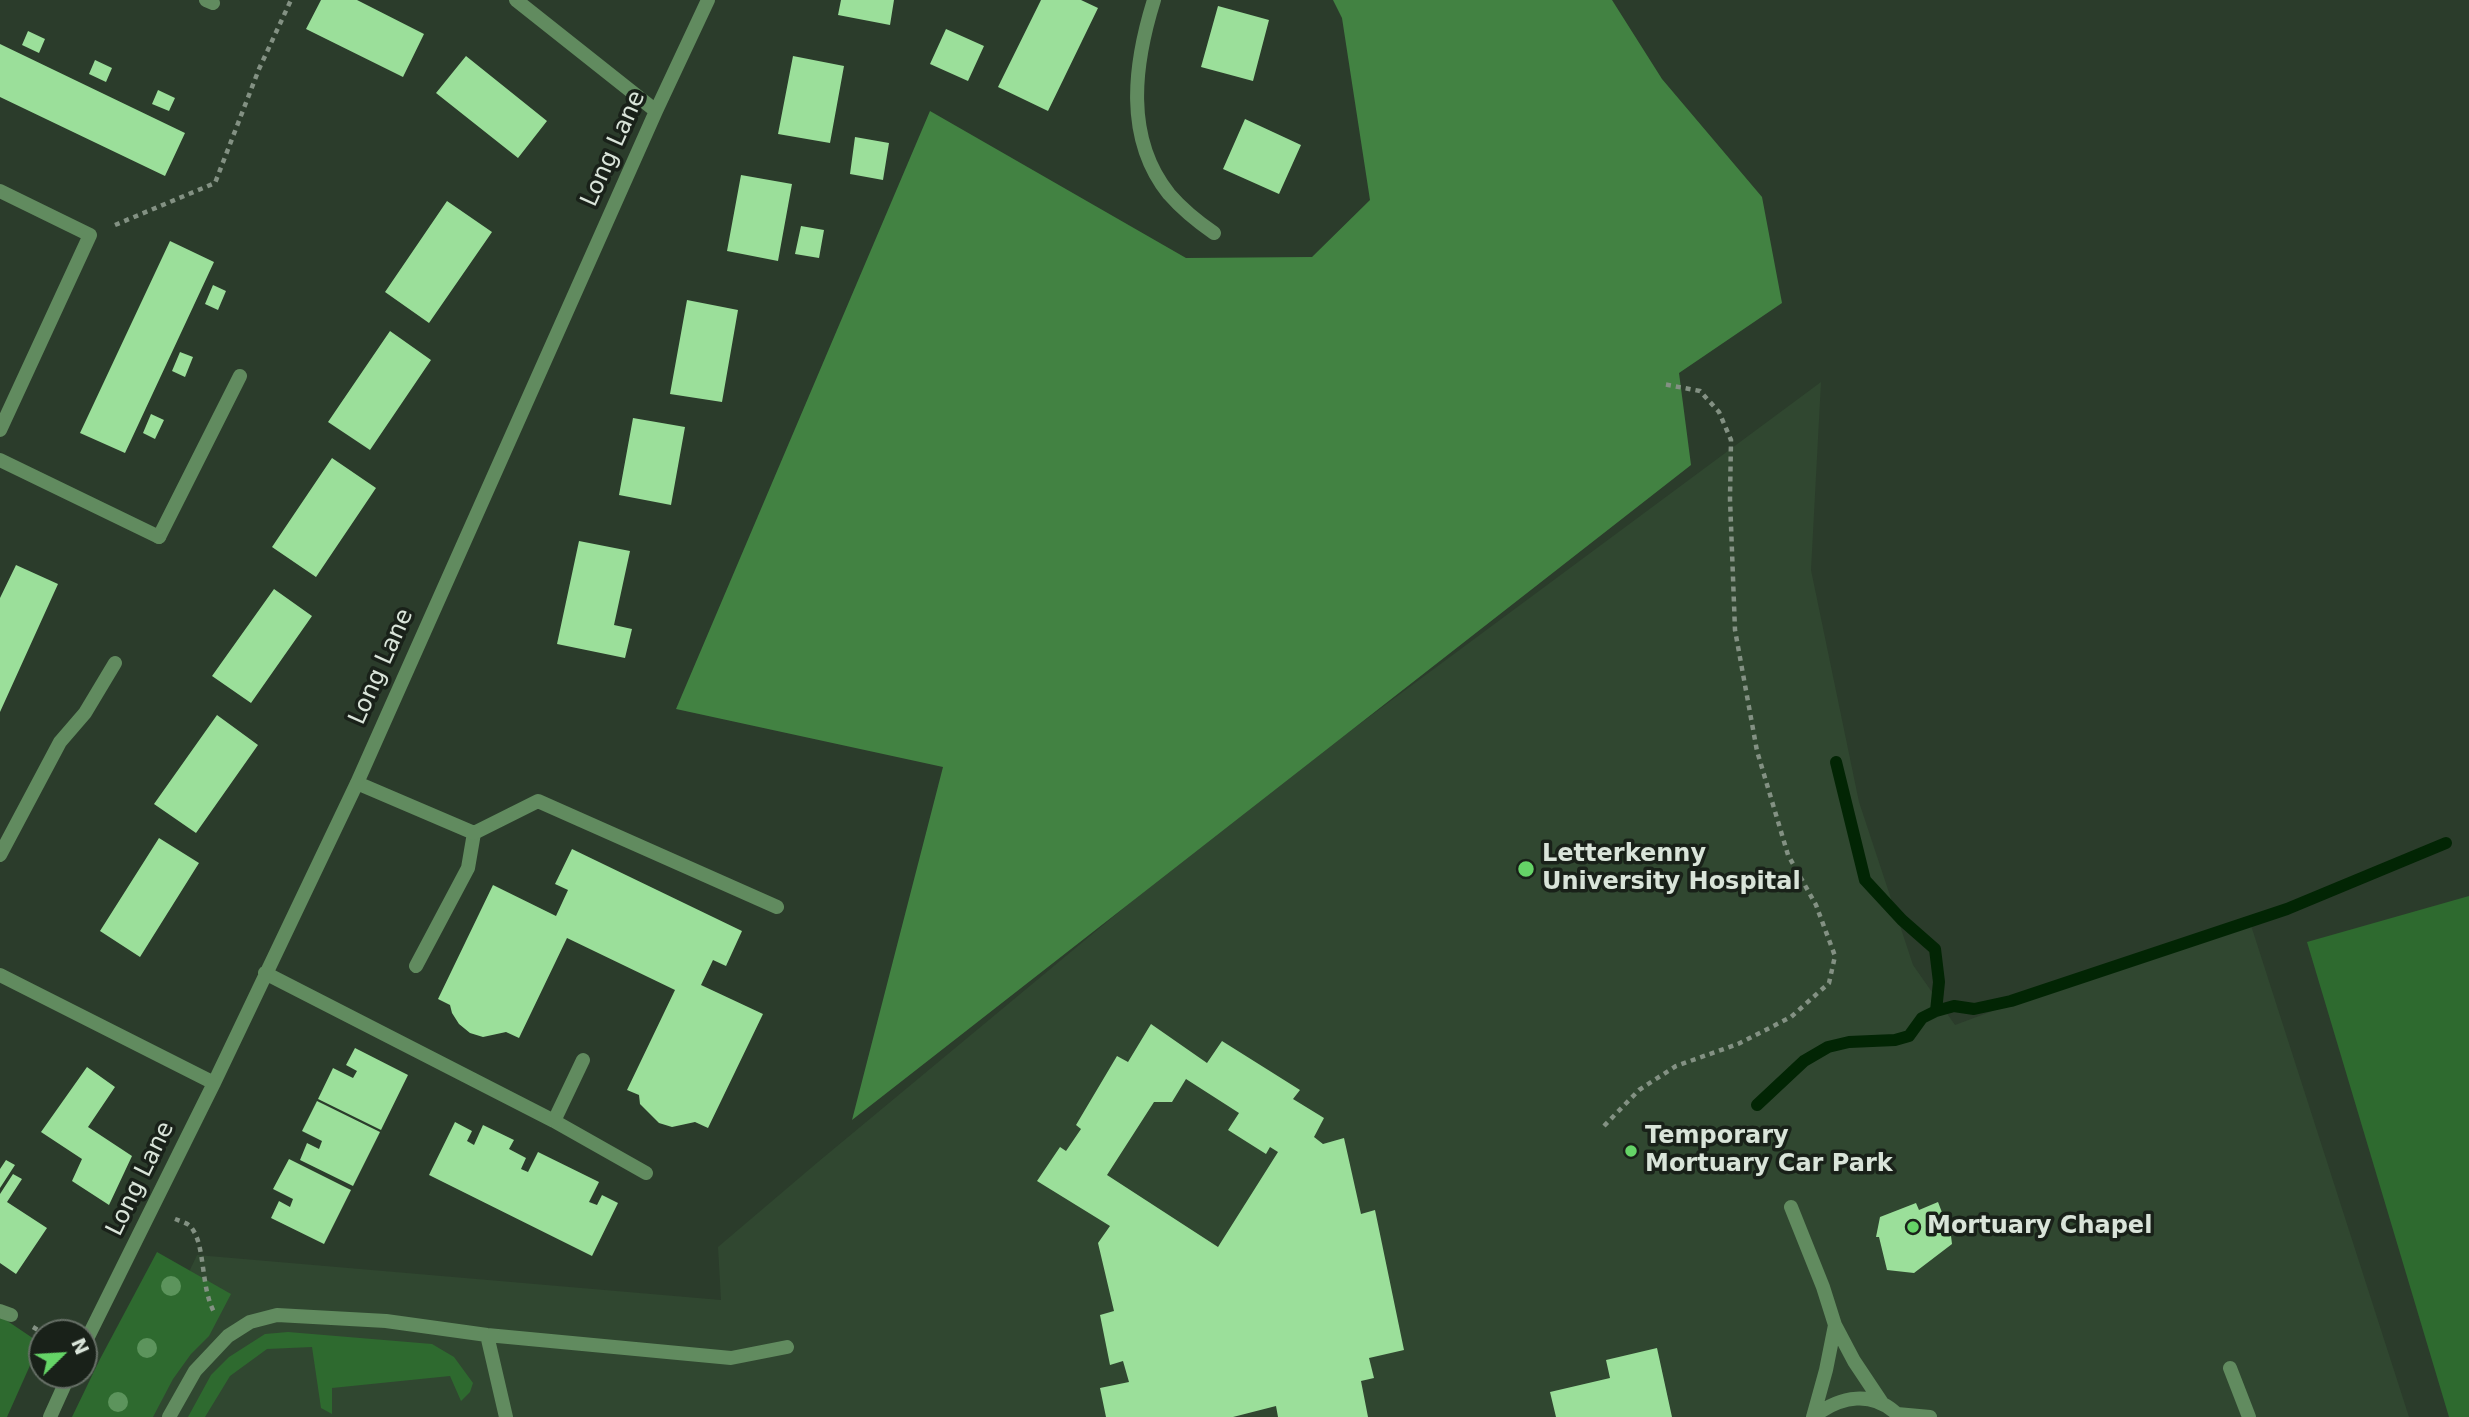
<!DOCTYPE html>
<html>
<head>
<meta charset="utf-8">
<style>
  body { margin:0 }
  #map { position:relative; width:2469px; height:1417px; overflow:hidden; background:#2b3c2b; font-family:"DejaVu Sans",sans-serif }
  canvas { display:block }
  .north { position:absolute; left:28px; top:1319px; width:70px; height:70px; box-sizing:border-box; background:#192119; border:2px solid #666f66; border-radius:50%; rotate:66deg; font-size:19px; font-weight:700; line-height:28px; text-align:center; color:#d9e4d9 }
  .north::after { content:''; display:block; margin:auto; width:24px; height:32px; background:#65d467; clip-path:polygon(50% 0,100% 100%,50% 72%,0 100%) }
</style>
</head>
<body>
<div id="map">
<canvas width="2469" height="1417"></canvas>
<div class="north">N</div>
</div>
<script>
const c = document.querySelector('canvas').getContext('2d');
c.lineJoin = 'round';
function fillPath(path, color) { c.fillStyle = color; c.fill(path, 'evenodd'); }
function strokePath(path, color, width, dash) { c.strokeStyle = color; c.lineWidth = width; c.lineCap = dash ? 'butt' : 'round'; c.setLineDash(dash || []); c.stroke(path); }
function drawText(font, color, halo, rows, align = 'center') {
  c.font = font + ' "DejaVu Sans",sans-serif'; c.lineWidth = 7; c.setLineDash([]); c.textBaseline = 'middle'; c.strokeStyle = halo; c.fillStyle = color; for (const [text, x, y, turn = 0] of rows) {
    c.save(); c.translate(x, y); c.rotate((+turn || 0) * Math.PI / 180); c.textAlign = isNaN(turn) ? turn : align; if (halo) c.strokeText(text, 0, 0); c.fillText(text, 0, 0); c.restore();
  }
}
const built = new Path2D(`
  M1821 382 1811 570 1859 802 1913 965 1955 1025 2248 916 2409 1417H121L197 1255 721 1300 718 1247 818 1162 1226 823Z`);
const green = new Path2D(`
  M2469 896V1417H2449L2307 942Z
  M157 1252 231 1294 209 1336 191 1354 173 1379 153 1417H72L100 1359Z
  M0 1316 40 1343 7 1417H0Z
  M288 1332 432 1344 454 1357 473 1383 470 1392 461 1401 450 1376 332 1388V1414L321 1408 312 1347 267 1349 230 1376 205 1417H188L211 1375 229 1357 265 1334Z`);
const forest = new Path2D(`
  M1333 0H1612L1662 79 1762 197 1782 303 1679 373 1691 465 852 1120 943 767 676 709 930 111 1186 258 1312 257 1370 200 1342 18Z`);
const stream = new Path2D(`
  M1836 762 1865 880 1902 920 1935 949 1939 982 1936 1011
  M1757 1105 1804 1061 1828 1047 1849 1042 1895 1040 1909 1036 1922 1018 1936 1011 1954 1006 1974 1009 2011 1001 2287 909 2446 843`);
const building = new Path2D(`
  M321 0H357L424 34 403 77 306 29Z
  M841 0H894L890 25 838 15Z
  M1041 0H1081L1098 8 1048 111 998 87Z
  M1218 6 1269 20 1253 81 1201 67Z
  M946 29 984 46 968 81 930 64Z
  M28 31 45 39 39 53 22 45Z
  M0 44 185 133 165 176 0 97Z
  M466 56 547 121 518 158 436 93Z
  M793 56 844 66 830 143 778 134Z
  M95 60 112 68 106 82 89 74Z
  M158 90 175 98 169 111 152 104Z
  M1245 119 1301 145 1279 194 1223 169Z
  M855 137 889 143 883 180 850 174Z
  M741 175 792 184 778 261 727 251Z
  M447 201 492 232 429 323 385 292Z
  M801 226 824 230 819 258 795 254Z
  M170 241 214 262 125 453 80 433Z
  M213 285 226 291 218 310 205 304Z
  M687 300 738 310 722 402 670 394Z
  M390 331 431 360 370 450 328 422Z
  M180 352 193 357 185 377 172 371Z
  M151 414 164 420 155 439 143 433Z
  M633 418 685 427 671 505 619 495Z
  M332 458 376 488 316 577 272 547Z
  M579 541 630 551 614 625 632 629 625 658 557 644Z
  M16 565 58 584 0 712V598Z
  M274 589 312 616 251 703 212 676Z
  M217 715 258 745 196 833 154 804Z
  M159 838 199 863 140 957 100 931Z
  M572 849 742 931 726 966 713 960 701 985 763 1014 708 1128 695 1122 672 1127 659 1123 640 1104 639 1095 627 1090 675 990 567 938 519 1038 506 1032 483 1037 470 1033 459 1024 452 1013 450 1005 438 999 493 885 556 916 568 890 555 884Z
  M1151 1024 1207 1063 1222 1041 1300 1090 1293 1099 1324 1118 1314 1137 1323 1144 1344 1138 1361 1214 1375 1210 1404 1350 1369 1358 1374 1378 1361 1381 1368 1417H1278L1276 1406 1233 1417H1106L1100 1388 1129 1382 1123 1361 1110 1365 1100 1315 1114 1311 1098 1243 1110 1226 1037 1181 1060 1147 1066 1151 1081 1129 1076 1125 1117 1056 1128 1062ZM1186 1079 1239 1113 1228 1130 1266 1154 1270 1147 1278 1152 1218 1247 1107 1175 1154 1102H1172Z
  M355 1048 408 1075 381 1130 318 1099 333 1068 353 1078 357 1071 346 1065Z
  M87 1067 115 1087 88 1127 132 1156 109 1205 72 1181 82 1159 41 1132Z
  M317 1101 380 1132 353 1186 300 1160 307 1143 319 1149 322 1141 302 1131Z
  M455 1122 472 1131 467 1141 474 1145 483 1125 514 1140 509 1149 526 1158 521 1169 528 1172 538 1152 599 1182 589 1202 597 1205 602 1195 618 1203 592 1256 429 1175Z
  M289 1159 351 1190 324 1244 271 1218 279 1201 290 1207 293 1199 273 1189Z
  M6 1160 15 1165 0 1188V1169Z
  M13 1174 22 1179 7 1202 47 1228 16 1274 0 1263V1194Z
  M1938 1202 1951 1236 1952 1244 1914 1273 1887 1270 1879 1237H1876L1880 1217 1916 1203 1919 1210Z
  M1657 1348 1672 1417H1556L1550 1392 1610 1378 1606 1360Z`);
const path = new Path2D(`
  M115 225 215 183 259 69 291 0
  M1604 1126 1639 1090 1676 1066 1738 1044 1791 1017 1829 983 1835 956 1816 905 1788 855 1757 751 1735 630 1730 499 1731 440 1719 412 1700 391 1663 384
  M175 1219C180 1221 187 1223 190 1226 206 1243 200 1286 214 1312
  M33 1327 43 1333`);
const lane = new Path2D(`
  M206 0 213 3
  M159 537 240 376
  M0 855 60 742 85 713 115 663
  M416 966 468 868 474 833
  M1791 1207 1823 1287 1835 1325 1854 1361 1882 1403
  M487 1335 506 1417
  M2230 1368 2249 1417
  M1897 1414 1930 1417
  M169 1417 195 1371 228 1336 250 1322 277 1315 386 1321 487 1335 731 1358 787 1347
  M1813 1417C1840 1396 1873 1389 1900 1417
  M1813 1417 1826 1370 1835 1325`);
const street = new Path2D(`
  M516 0 656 111
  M1154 0C1134 64 1124 138 1169 194 1182 209 1198 222 1214 233
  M0 191 90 235 0 430
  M0 460 159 537
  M357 783 474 833 538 801 777 907
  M265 973 554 1121 646 1173
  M0 975 214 1083
  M554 1121 583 1060
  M0 1311 11 1315
  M84 1345 214 1083 357 783 656 111 708 0
  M50 1417 69 1375`);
const trees = [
  [171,1286],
  [147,1348],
  [118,1402]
];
const markers = [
  [1526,869,9,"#65d467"],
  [1631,1151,7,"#65d467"],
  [1913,1227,7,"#65d467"]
];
const streetNames = [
  ["Long Lane",614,149,-66],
  ["Long Lane",382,667,-66],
  ["Long Lane",141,1179,-64]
];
const poiNames = [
  ["Letterkenny",1542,855],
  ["University Hospital",1542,883],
  ["Temporary",1645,1137],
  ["Mortuary Car Park",1645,1165],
  ["Mortuary Chapel",1927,1227]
];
fillPath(built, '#304730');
fillPath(green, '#2e6a2f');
fillPath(forest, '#428242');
strokePath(stream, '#022504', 12);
fillPath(building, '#9bdf9a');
strokePath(path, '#839183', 4.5, [5, 5]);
strokePath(lane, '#618b5f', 14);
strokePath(street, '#618b5f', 14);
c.fillStyle = '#5c945c';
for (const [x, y] of trees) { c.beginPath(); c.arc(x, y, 10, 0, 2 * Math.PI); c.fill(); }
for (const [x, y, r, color] of markers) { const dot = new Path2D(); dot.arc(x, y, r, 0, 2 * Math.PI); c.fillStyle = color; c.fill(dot); strokePath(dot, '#192119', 2.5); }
drawText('24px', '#d9e4d9', '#192119', streetNames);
drawText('bold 24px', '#d9e4d9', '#192119', poiNames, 'left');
</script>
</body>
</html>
